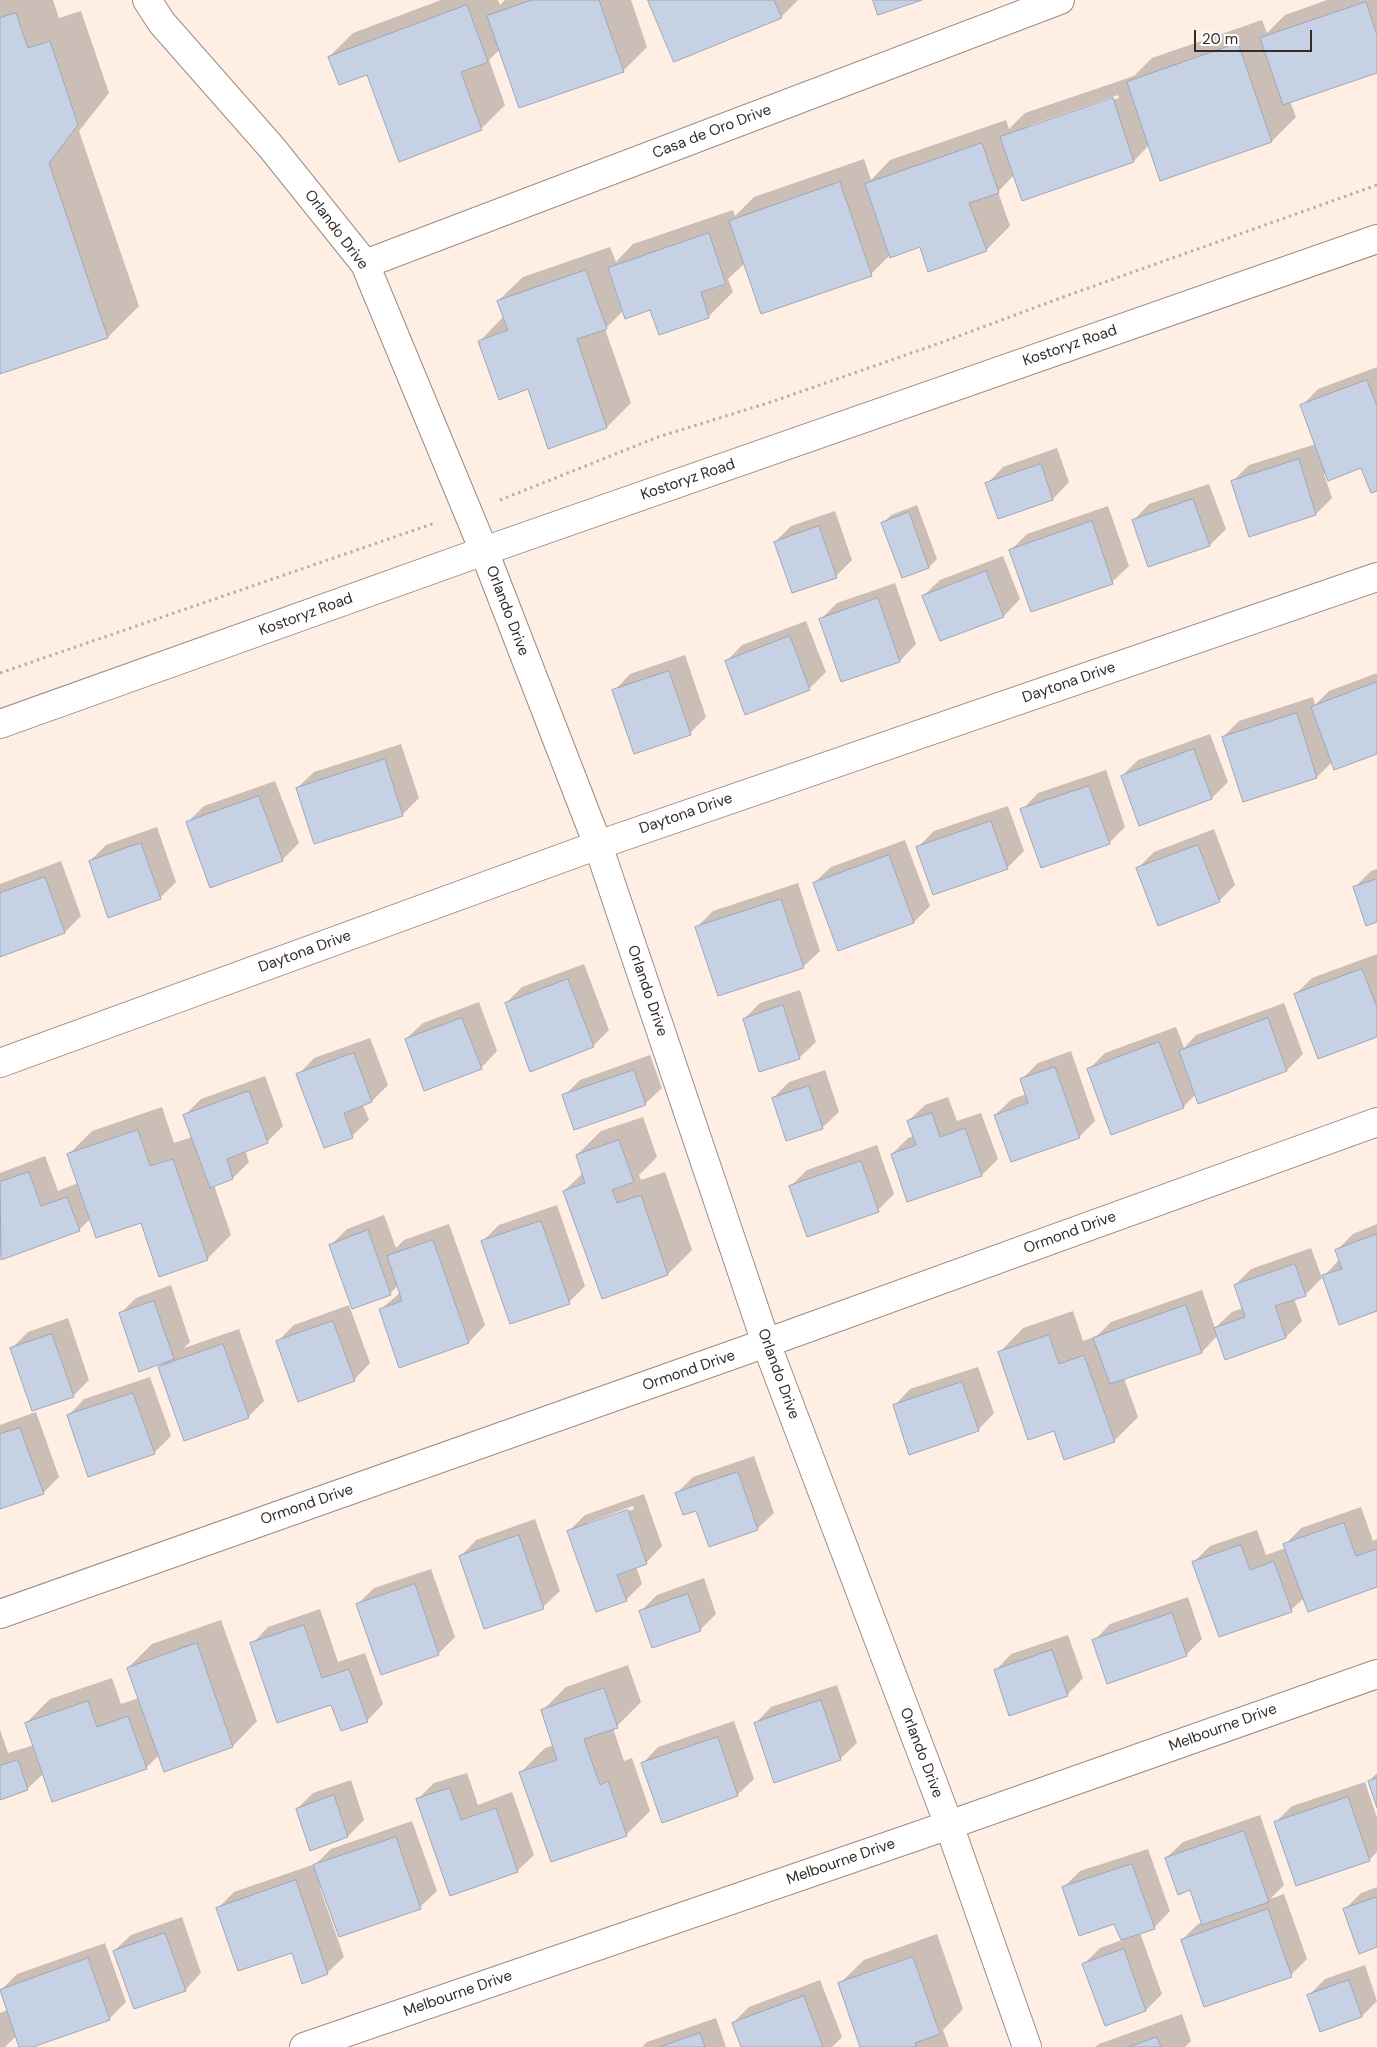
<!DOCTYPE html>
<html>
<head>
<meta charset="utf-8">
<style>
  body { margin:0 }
  #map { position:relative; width:1377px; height:2047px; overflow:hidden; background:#feeee4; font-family:"DM Sans",sans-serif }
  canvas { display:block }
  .scale { position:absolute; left:1194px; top:30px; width:118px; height:22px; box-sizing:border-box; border:2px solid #332b27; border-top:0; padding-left:6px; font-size:15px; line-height:18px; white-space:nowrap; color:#332b27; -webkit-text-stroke:4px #fff; paint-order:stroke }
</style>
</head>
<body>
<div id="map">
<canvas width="1377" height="2047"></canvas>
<div class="scale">20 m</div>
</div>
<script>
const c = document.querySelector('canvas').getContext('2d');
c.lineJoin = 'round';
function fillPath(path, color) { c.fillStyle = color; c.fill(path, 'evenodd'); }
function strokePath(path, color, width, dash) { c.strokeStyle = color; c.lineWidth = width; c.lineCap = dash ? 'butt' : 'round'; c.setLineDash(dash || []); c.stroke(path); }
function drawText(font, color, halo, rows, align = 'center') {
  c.font = font + ' "DM Sans",sans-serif'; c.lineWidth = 4; c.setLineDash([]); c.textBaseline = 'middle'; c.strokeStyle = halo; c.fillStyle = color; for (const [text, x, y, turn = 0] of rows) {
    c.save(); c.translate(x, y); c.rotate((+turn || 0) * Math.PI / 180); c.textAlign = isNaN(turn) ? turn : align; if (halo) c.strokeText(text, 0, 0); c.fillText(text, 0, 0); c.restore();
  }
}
const shadow = new Path2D(`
  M0 0H53L59 18 81 11 109 93 79 131 139 306 108 337 0 373Z
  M441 0H498L500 5 505 0H631L647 47 623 71 500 49 489 60 505 105 481 129 367 73 329 57 353 33Z
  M649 0H798L781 17Z
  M1327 0H1377V72L1290 101 1296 117 1272 141 1149 145 1134 161 1023 199 1014 175 998 192 1010 226 986 250 920 246 890 255 871 274 745 263 728 279 733 292 709 316 660 333 651 309 624 310 605 329 631 403 607 427 549 447 529 388 480 341 504 316 498 301 523 277 610 247 616 262 633 244 733 210 735 216 754 197 864 159 871 180 890 160 1006 120 1009 129 1025 113 1134 76 1152 58 1262 20 1267 33 1285 15ZM1118 95 1119 98 1028 128V126Z
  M1377 367V489L1362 466 1324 474 1332 498 1316 514 1250 535 1233 481 1249 465 1316 444 1302 406 1318 389Z
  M1057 448 1069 482 1053 499 998 517 987 484 1003 467Z
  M1209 484 1226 529 1210 545 1133 521 1149 504Z
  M917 505 937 559 929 567 903 577 883 523 891 515Z
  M1108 506 1129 566 1112 582 1011 550 1027 534Z
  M835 511 852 560 836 576 775 542 791 526Z
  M1003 556 1020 599 1004 616 941 640 923 596 940 580Z
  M895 583 916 644 900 661 821 619 837 603Z
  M806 621 826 672 809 689 726 662 742 645Z
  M685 655 706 717 690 733 614 691 630 674Z
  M1377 673V752L1333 761 1317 777 1243 801 1223 737 1239 721 1313 697 1315 705 1329 691Z
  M1210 734 1228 782 1212 798 1122 776 1138 760Z
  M401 744 419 798 402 815 297 788 314 772Z
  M1106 770 1125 827 1109 843 1022 810 1038 793Z
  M275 781 299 843 282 860 188 822 204 806Z
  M1008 806 1024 851 1007 868 918 847 934 831Z
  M157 827 176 882 160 898 90 861 106 845Z
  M1214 829 1235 885 1219 901 1138 868 1154 852Z
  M905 840 930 906 914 922 814 883 831 867Z
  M61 861 81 916 65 932 0 955V884Z
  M1377 869V921L1354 888 1371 871Z
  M798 883 820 951 803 967 697 927 713 911Z
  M1377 954V1035L1295 995 1312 978Z
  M584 964 609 1030 593 1046 506 1003 522 987Z
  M800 990 816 1042 799 1058 744 1019 760 1003Z
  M479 1002 497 1051 481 1068 406 1039 423 1023Z
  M1284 1003 1303 1054 1287 1070 1199 1103 1196 1094 1183 1107 1089 1069 1105 1053 1176 1027 1184 1048 1196 1035Z
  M370 1038 388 1085 372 1101 363 1105 369 1120 352 1136 298 1075 314 1058Z
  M1071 1051 1095 1121 1079 1137 995 1115 1012 1099 1027 1094 1022 1079 1038 1063Z
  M650 1055 662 1088 645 1104 564 1096 580 1080Z
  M825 1070 839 1112 822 1128 773 1098 789 1082Z
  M265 1076 283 1126 267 1142 245 1150 249 1162 233 1178 214 1185 231 1235 207 1259 142 1221 90 1219 79 1230 2 1258 0 1253V1173L45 1156 58 1191 78 1183 68 1155 92 1131 162 1107 174 1143 192 1137 184 1116 201 1099Z
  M948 1097 957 1121 981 1113 998 1159 982 1175 892 1154 908 1138 914 1136 908 1121 925 1105Z
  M643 1117 657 1157 639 1175 641 1180 665 1172 692 1250 668 1274 603 1298 564 1191 583 1173 577 1155 601 1131Z
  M877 1145 894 1194 878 1210 791 1186 807 1170Z
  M557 1205 585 1286 569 1302 482 1242 499 1225Z
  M384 1215 396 1248 404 1240 449 1224 485 1325 469 1342 400 1366 381 1309 401 1292 398 1285 390 1294 331 1245 347 1229Z
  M1377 1224V1309L1324 1276 1305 1295 1294 1298 1302 1321 1286 1337 1218 1335 1202 1352 1124 1378 1138 1417 1114 1441 1055 1429 999 1353 1023 1328 1073 1311 1083 1341 1097 1336 1111 1322 1202 1290 1215 1328 1232 1312 1243 1308 1235 1285 1251 1269 1311 1248 1322 1278 1340 1259 1337 1250 1353 1234Z
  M171 1285 190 1342 184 1348 239 1329 264 1401 248 1417 160 1367 166 1361 120 1314 136 1298Z
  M349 1305 370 1363 354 1380 278 1341 294 1325Z
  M68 1318 89 1380 73 1396 12 1348 28 1332Z
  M978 1367 994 1413 978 1430 894 1406 910 1389Z
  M150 1377 171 1436 154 1453 68 1416 84 1399Z
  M36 1412 59 1477 43 1493 0 1508V1425Z
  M754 1456 774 1513 757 1529 676 1494 693 1477Z
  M644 1494 662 1546 646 1563 636 1566 642 1584 626 1600 569 1531 585 1515ZM633 1506 634 1509 587 1526V1523Z
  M1361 1507 1373 1541 1377 1539V1586L1304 1598 1291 1610 1193 1563 1210 1546 1257 1530 1266 1555 1286 1548 1285 1545 1301 1528Z
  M535 1519 560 1591 543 1607 460 1557 476 1540Z
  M431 1569 455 1637 438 1654 358 1604 374 1588Z
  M704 1578 716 1614 700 1630 641 1611 657 1595Z
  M1188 1597 1202 1639 1186 1655 1094 1641 1110 1624Z
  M320 1609 338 1662 365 1653 383 1704 367 1721 332 1703 252 1644 268 1627Z
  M221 1620 257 1721 233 1746 164 1770 159 1755 146 1768 44 1773 27 1789 0 1799V1730L8 1753 34 1745 26 1723 50 1699 112 1678 121 1704 139 1698 128 1668 152 1644Z
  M1068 1635 1083 1678 1067 1695 995 1671 1011 1654Z
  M628 1665 641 1702 617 1726 613 1728 624 1761 632 1758 650 1811 626 1835 521 1772 545 1748 554 1745 542 1711 566 1687Z
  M837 1685 857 1743 840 1759 755 1724 771 1707Z
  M734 1721 754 1779 737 1795 642 1764 658 1747Z
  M467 1773 478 1805 512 1792 534 1855 517 1871 417 1800 434 1783Z
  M1377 1773V1804L1369 1781Z
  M351 1780 364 1820 348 1836 310 1849 297 1809 313 1793Z
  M1365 1782 1377 1818V1852L1369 1860 1275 1823 1292 1806Z
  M1260 1815 1284 1885 1270 1899 1284 1894 1307 1959 1291 1975 1182 1940 1198 1924 1203 1922 1191 1889 1166 1858 1183 1842Z
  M412 1821 437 1891 420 1907 320 1888 344 1957 327 1973 293 1951 218 1908 234 1892 312 1865 313 1867 331 1849Z
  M1148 1849 1170 1911 1154 1928 1140 1933 1162 1994 1146 2010 1105 2025 1083 1965 1100 1948 1122 1940 1115 1923 1064 1887 1080 1871Z
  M1377 1887V1946L1345 1909 1361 1893Z
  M182 1917 201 1973 185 1990 114 1951 131 1935Z
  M937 1934 963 2009 943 2030 949 2047H862L839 1984 864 1960Z
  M105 1943 126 2002 110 2018 29 2047H21L17 2035 5 2047H0V2013L8 2010 1 1990 17 1974Z
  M1365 1965 1377 2001 1362 2016 1309 1995 1325 1979Z
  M820 1980 842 2037 832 2047H742L733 2023 749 2007Z
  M1182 2014 1191 2041 1185 2047H1095L1099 2044Z
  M716 2018 726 2047H642L647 2042Z`);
const building = new Path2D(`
  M532 0H599L624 72 519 108 487 16Z
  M648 0H774L782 18 674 62Z
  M873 0H922L878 15Z
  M1366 2 1377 35V73L1283 105 1260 38Z
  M467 5 488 62 461 72 482 130 399 162 367 75 339 85 328 57Z
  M16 13 28 48 50 41 78 125 49 163 108 338 0 374V18Z
  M1238 43 1272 142 1160 181 1127 82Z
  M1113 98 1134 162 1022 201 1000 137Z
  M982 143 999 193 969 203 987 251 928 272 920 247 890 258 865 184Z
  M840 182 872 276 761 314 729 221Z
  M709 233 726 284 701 292 709 318 659 335 650 310 625 319 608 268Z
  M586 270 607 329 577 339 607 428 548 449 528 389 499 400 478 341 508 330 497 301Z
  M1367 380 1377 406V491L1371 493 1361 468 1328 481 1300 405Z
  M1299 459 1316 515 1249 537 1231 481Z
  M1041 464 1053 500 998 519 985 483Z
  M1193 499 1210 546 1148 567 1132 520Z
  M909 512 929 568 902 578 881 523Z
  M1092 521 1113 584 1031 612 1009 550Z
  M819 526 837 578 792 593 774 542Z
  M986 571 1004 617 940 641 922 596Z
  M878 598 900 662 841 682 819 619Z
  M790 636 810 690 745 715 725 661Z
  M669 671 691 735 634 754 612 690Z
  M1377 682V754L1334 770 1311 707Z
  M1297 713 1317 778 1243 802 1222 737Z
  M1194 749 1212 799 1139 826 1121 776Z
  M385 759 403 816 314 844 296 788Z
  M1089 786 1110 844 1041 868 1020 809Z
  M259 796 283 861 210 888 186 822Z
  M991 821 1008 869 933 895 916 847Z
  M141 843 161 899 108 918 89 861Z
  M1198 845 1220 902 1158 926 1136 868Z
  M889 855 914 923 838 951 813 883Z
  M45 877 65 933 0 957V893Z
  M1377 879V922L1366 926 1353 887Z
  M781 899 804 968 718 996 695 927Z
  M1362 969 1377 1007V1037L1318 1059 1294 994Z
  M568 979 594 1047 530 1072 505 1003Z
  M783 1005 800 1059 759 1072 743 1019Z
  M462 1018 482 1069 424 1091 405 1039Z
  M1268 1018 1287 1071 1198 1104 1179 1051Z
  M1159 1042 1184 1108 1111 1135 1087 1069Z
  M354 1053 372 1102 344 1113 353 1138 324 1148 296 1074Z
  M1055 1067 1080 1138 1011 1162 994 1115 1028 1103 1020 1079Z
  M634 1070 646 1105 574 1130 562 1095Z
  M809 1086 823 1129 786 1141 772 1098Z
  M249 1091 268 1143 227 1159 233 1179 210 1188 183 1115Z
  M932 1113 940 1137 965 1128 982 1176 907 1202 891 1154 916 1145 907 1121Z
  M138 1130 150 1166 173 1159 208 1260 159 1277 141 1223 96 1238 67 1154Z
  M619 1140 634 1182 612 1190 617 1203 641 1195 668 1275 602 1299 563 1191 585 1183 576 1155Z
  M861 1161 879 1212 807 1237 789 1186Z
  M29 1172 41 1206 67 1197 80 1231 1 1260 0 1182Z
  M541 1221 570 1304 510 1324 481 1241Z
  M368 1230 391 1295 352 1309 329 1245Z
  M1377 1234V1311L1339 1325 1322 1275 1342 1269 1335 1250Z
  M433 1240 469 1343 399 1368 379 1309 402 1301 387 1256Z
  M1295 1264 1306 1296 1275 1306 1286 1338 1225 1360 1214 1328 1245 1317 1234 1285Z
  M154 1301 174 1359 139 1372 119 1313Z
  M1186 1305 1202 1353 1110 1384 1093 1338Z
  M333 1321 355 1381 298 1402 276 1341Z
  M52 1334 74 1397 32 1411 10 1348Z
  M1049 1335 1059 1364 1084 1355 1115 1442 1064 1460 1054 1431 1028 1440 998 1352Z
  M223 1344 249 1418 184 1441 158 1367Z
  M962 1382 979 1431 909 1455 893 1405Z
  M133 1393 155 1454 88 1477 67 1415Z
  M20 1428 44 1494 0 1509V1434Z
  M738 1472 758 1530 709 1547 696 1511 683 1515 675 1493Z
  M628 1510 647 1564 617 1575 627 1601 596 1612 567 1531Z
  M1344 1523 1356 1556 1377 1549V1587L1308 1612 1283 1544Z
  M519 1535 544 1609 484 1629 459 1556Z
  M1241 1545 1250 1570 1274 1561 1292 1612 1219 1637 1192 1562Z
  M415 1584 439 1655 381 1675 356 1604Z
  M688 1594 701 1631 652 1648 639 1611Z
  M1172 1613 1187 1656 1107 1684 1092 1640Z
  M304 1625 322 1678 349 1669 368 1722 341 1731 331 1705 277 1723 250 1643Z
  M197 1643 233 1747 164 1772 127 1668Z
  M1052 1650 1068 1696 1009 1716 994 1670Z
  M604 1688 618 1728 584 1739 600 1785 608 1781 627 1836 551 1862 519 1772 557 1760 541 1710Z
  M821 1700 841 1760 774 1783 754 1723Z
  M88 1701 97 1727 128 1716 147 1769 52 1802 25 1723Z
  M718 1737 738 1796 662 1823 641 1763Z
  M18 1760 28 1790 0 1800V1766Z
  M1377 1778V1808L1368 1781Z
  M450 1788 461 1820 496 1808 518 1872 450 1896 416 1799Z
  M334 1795 348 1837 310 1851 296 1809Z
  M1348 1797 1370 1861 1296 1886 1274 1822Z
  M1244 1831 1269 1902 1202 1925 1190 1890 1178 1895 1165 1858Z
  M396 1837 421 1909 339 1937 313 1865Z
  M1132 1864 1155 1929 1121 1940 1114 1924 1079 1936 1062 1887Z
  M296 1880 328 1974 302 1984 292 1953 238 1971 216 1908Z
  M1377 1897V1947L1359 1954 1343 1909Z
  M1268 1909 1292 1977 1204 2007 1181 1940Z
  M165 1933 186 1991 134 2009 113 1951Z
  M1124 1949 1146 2011 1105 2026 1082 1964Z
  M913 1957 940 2034 915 2043 916 2047H860L838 1983Z
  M88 1958 110 2020 33 2047H19L0 1990Z
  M1349 1980 1362 2017 1320 2032 1307 1995Z
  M804 1996 823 2047H741L732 2023Z
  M700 2033 705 2047H660Z
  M1157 2037 1161 2047H1129Z`);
const path = new Path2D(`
  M500 500 658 437 774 401 940 343 1066 296 1377 185
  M0 673 435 523`);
const street = new Path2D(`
  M147 0 162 23 272 148 365 264 484 551 598 845 766 1343 949 1825 1027 2047
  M365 264 1060 0
  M0 1063 598 845 1377 577
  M0 1614 766 1343 1377 1122
  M304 2047 949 1825 1377 1674`);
const secondary = new Path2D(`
  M0 724 484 551 1377 239`);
const streetNames = [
  ["Casa de Oro Drive",712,132,-21],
  ["Orlando Drive",336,230,53],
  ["Kostoryz Road",1070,346,-19],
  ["Kostoryz Road",688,480,-19],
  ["Orlando Drive",507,611,69],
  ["Kostoryz Road",306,615,-20],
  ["Daytona Drive",1069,683,-19],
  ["Daytona Drive",686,814,-19],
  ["Daytona Drive",305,952,-20],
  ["Orlando Drive",647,991,71],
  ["Ormond Drive",1070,1233,-20],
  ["Ormond Drive",689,1371,-19],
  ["Orlando Drive",778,1374,70],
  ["Ormond Drive",307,1505,-19],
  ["Melbourne Drive",1223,1728,-20],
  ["Orlando Drive",921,1753,69],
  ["Melbourne Drive",841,1862,-19],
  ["Melbourne Drive",458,1994,-19]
];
fillPath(shadow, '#0003');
fillPath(building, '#c6d1e3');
strokePath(building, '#9da7b8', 1);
strokePath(street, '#9e8b81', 30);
strokePath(secondary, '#9e8b81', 30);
strokePath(path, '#bbaea5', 3, [2.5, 4]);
strokePath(street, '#fff', 28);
strokePath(secondary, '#fff', 28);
drawText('15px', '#332b27', '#fff', streetNames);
</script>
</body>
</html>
